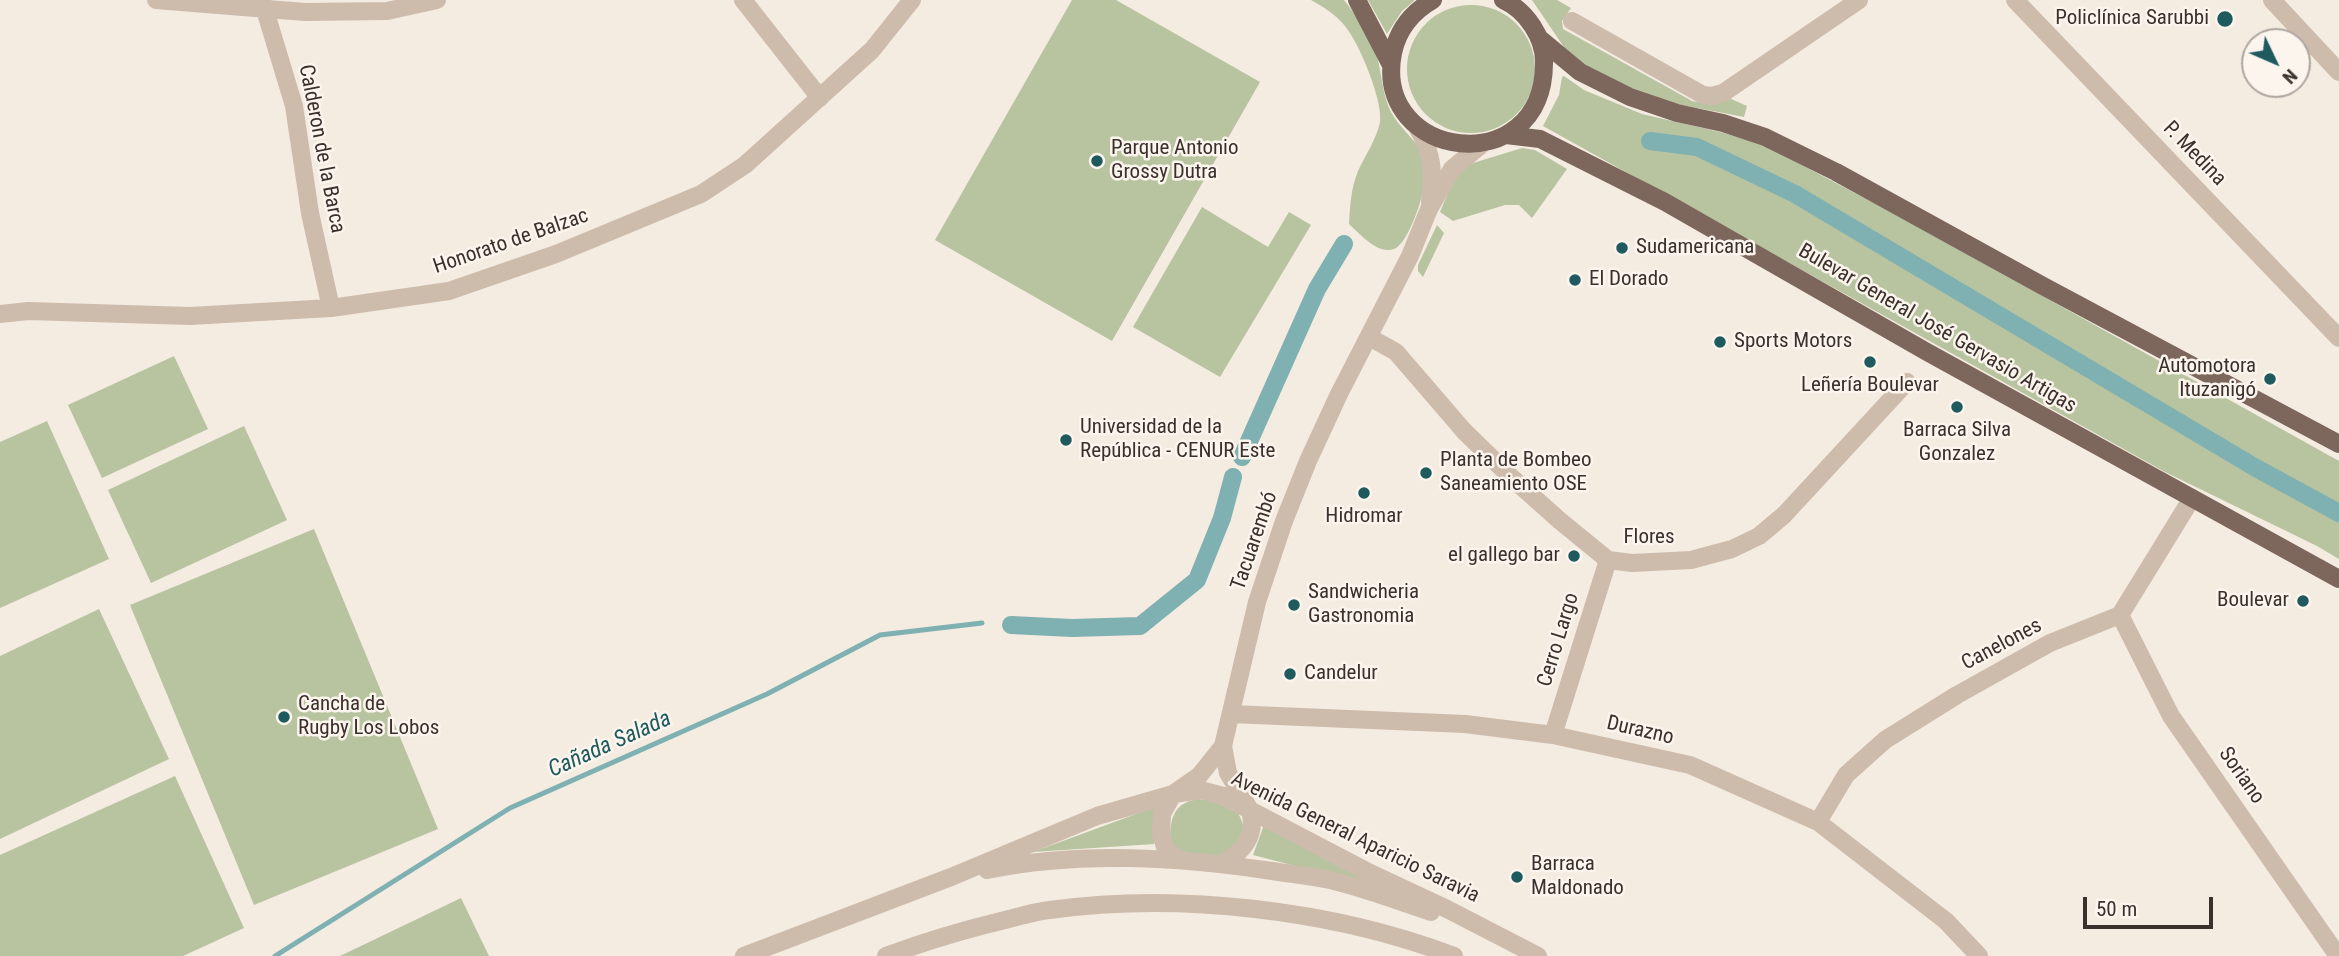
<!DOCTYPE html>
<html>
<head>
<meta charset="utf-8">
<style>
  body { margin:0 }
  #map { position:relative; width:2339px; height:956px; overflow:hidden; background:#f4ebe1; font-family:"Roboto Condensed",sans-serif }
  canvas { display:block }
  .north { position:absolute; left:2241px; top:28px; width:70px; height:70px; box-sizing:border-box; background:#fbf5ee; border:2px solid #aea6a0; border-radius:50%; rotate:134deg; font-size:19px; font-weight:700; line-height:28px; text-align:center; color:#3b302b }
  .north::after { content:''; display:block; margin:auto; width:24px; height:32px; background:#1f5a5e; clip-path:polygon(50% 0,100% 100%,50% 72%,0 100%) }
  .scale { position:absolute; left:2083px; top:897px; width:130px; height:32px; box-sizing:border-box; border:4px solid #3b302b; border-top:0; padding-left:9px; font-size:21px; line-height:24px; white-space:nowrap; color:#3b302b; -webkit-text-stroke:5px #fbf5ee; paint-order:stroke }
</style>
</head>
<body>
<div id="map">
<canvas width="2339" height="956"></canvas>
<div class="north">N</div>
<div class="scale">50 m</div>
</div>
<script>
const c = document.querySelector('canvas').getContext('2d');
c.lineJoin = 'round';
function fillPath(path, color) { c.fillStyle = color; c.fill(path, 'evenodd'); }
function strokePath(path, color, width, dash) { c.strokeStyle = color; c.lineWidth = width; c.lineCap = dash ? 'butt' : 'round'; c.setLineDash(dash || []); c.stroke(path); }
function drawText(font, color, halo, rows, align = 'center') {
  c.font = font + ' "Roboto Condensed",sans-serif'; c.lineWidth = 5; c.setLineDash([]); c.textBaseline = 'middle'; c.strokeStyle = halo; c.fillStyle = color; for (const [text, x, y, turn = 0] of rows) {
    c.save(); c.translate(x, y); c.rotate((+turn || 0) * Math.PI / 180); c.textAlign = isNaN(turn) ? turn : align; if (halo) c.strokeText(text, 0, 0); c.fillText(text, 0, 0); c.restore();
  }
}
const green = new Path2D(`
  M1072 0H1116L1260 82 1112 341 935 240Z
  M1311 0H1344C1357 17 1373 38 1378 60 1382 78 1383 96 1391 112 1400 129 1419 142 1426 160 1431 176 1411 243 1394 249 1378 255 1360 234 1349 224 1350 206 1351 188 1358 171 1365 156 1377 138 1380 122 1383 100 1359 43 1345 26 1336 15 1324 7 1311 0Z
  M1368 0H1414V1L1402 11 1387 34Z
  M1532 0H1557L1571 8 1562 21 1563 29 1692 101 1713 105 1729 98 1747 106 1744 117 1671 103 1600 76 1570 56Z
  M1407 69a64 64 0 1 1 128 0a64 64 0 1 1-128 0Z
  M1564 76 1584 90 1642 114 1720 132 1762 144 1906 220 2339 461V559L2317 546 2165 472 1543 126 1559 95 1562 77Z
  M1522 148 1535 150 1567 169 1532 218 1519 205H1505L1453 221 1440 212 1456 174 1470 164Z
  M1202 207 1268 247 1289 212 1311 225 1220 377 1133 327Z
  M1437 225 1444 233 1423 277 1418 271V265Z
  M174 356 208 429 102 478 68 405Z
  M47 421 109 559 0 608V442Z
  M244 426 287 520 151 583 108 490Z
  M314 529 438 829 254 905 130 605Z
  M99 609 169 759 0 839V656Z
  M175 776 244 928 183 956H0V855Z
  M1198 799 1213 801 1238 813C1241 819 1245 827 1243 834 1240 844 1226 858 1215 859 1199 860 1181 852 1170 842 1170 819 1173 803 1198 799Z
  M1155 807 1154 844 1033 852Z
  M1264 825 1388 890 1253 855Z
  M461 898 489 956H340Z`);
const stream = new Path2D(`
  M275 956 510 808 767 694 880 635 982 623`);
const canal = new Path2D(`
  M1650 141 1697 147 1795 194 2256 468 2339 513
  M1242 457 1317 289 1344 244
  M1011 625 1072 628 1140 626 1197 580 1222 518 1233 477`);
const minor = new Path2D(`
  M156 0 305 12 387 11 437 0
  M262 0 294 106 310 213 331 308
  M743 0 820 98
  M2015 0 2339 338
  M2272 0 2339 72
  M1572 21 1703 95 1712 96 1723 93 1859 0
  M1417 127C1433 154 1434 171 1430 202
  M0 314 28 311 190 316 331 308 449 291 556 254 701 194 745 165 872 50 912 0
  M1369 337 1396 352 1464 431 1511 477 1559 520 1608 560 1632 563 1691 560 1732 549 1759 536 1784 515 1907 382
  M2120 615 2171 716 2338 956
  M1231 714 1465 724 1553 735 1690 765 1818 822 1946 921 1979 956
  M1553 735 1608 560
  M1223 746 1228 773 1250 810C1257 836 1243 851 1223 864
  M1818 822 1846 775 1885 740 1957 695 2050 643 2120 615 2192 498
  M1181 860 1166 850 1161 834 1162 814 1173 794 1199 776 1223 746 1257 602 1284 521 1308 461 1339 394 1410 256 1429 209 1452 169 1482 144
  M987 870C1080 851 1178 857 1272 871 1291 874 1311 876 1330 880 1364 888 1398 901 1431 912
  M744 956 951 877 1097 816 1173 794 1201 790 1223 796 1370 873 1447 909 1538 956
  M886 956C926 941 967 929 1009 919 1022 916 1036 911 1050 910 1179 892 1333 910 1454 956`);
const major = new Path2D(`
  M1357 0 1391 65
  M1433 0C1412 12 1398 29 1393 53 1372 161 1543 182 1544 64 1545 38 1526 10 1503 0
  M1539 38 1580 72 1630 97 1677 113 1723 123 1765 137 1836 172 2043 286 2339 444
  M1506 135 1540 139 1665 202 1927 352 2339 579`);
const markers = [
  [2225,19,9,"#1f5a5e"],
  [1097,161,7,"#1f5a5e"],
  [1622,248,7,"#1f5a5e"],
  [1575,280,7,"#1f5a5e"],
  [1720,342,7,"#1f5a5e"],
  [1870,362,7,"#1f5a5e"],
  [2270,379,7,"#1f5a5e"],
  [1957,407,7,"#1f5a5e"],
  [1066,440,7,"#1f5a5e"],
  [1426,473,7,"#1f5a5e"],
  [1364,493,7,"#1f5a5e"],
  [1574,556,7,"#1f5a5e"],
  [2303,601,7,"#1f5a5e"],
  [1294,605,7,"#1f5a5e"],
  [1290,674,7,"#1f5a5e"],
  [284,717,7,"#1f5a5e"],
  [1517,877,7,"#1f5a5e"]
];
const poiNames = [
  ["Policlínica Sarubbi",2209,19,"right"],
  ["Parque Antonio",1111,149],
  ["Grossy Dutra",1111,173],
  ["Sudamericana",1636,248],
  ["El Dorado",1589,280],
  ["Sports Motors",1734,342],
  ["Automotora",2256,367,"right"],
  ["Ituzanigó",2256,391,"right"],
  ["Leñería Boulevar",1870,386,"center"],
  ["Universidad de la",1080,428],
  ["República - CENUR Este",1080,452],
  ["Barraca Silva",1957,431,"center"],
  ["Gonzalez",1957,455,"center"],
  ["Planta de Bombeo",1440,461],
  ["Saneamiento OSE",1440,485],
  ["Hidromar",1364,517,"center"],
  ["el gallego bar",1560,556,"right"],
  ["Sandwicheria",1308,593],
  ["Gastronomia",1308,617],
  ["Boulevar",2289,601,"right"],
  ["Candelur",1304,674],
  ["Cancha de",298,705],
  ["Rugby Los Lobos",298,729],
  ["Barraca",1531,865],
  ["Maldonado",1531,889]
];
const streetNames = [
  ["Calderon de la Barca",321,149,79],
  ["P. Medina",2194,154,46],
  ["Honorato de Balzac",511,242,-19],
  ["Bulevar General José Gervasio Artigas",1937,329,30],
  ["Flores",1649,538],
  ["Tacuarembó",1255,541,-71],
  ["Cerro Largo",1559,640,-73],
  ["Canelones",2002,645,-28],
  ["Durazno",1640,731,13],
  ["Soriano",2241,776,55],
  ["Avenida General Aparicio Saravia",1355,838,26]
];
const waterNames = [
  ["Cañada Salada",610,745,-24]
];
fillPath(green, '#b8c4a0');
strokePath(stream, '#7fb0b2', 5);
strokePath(canal, '#7fb0b2', 18);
strokePath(minor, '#cdbbac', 18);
strokePath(major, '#7d675c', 18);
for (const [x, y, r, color] of markers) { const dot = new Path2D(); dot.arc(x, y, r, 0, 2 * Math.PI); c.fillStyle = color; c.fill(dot); strokePath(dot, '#fbf5ee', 2.5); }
drawText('21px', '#3b302b', '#fbf5ee', poiNames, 'left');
drawText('21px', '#3b302b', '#fbf5ee', streetNames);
drawText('italic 23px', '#1f5a5e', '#fbf5ee', waterNames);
</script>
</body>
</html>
